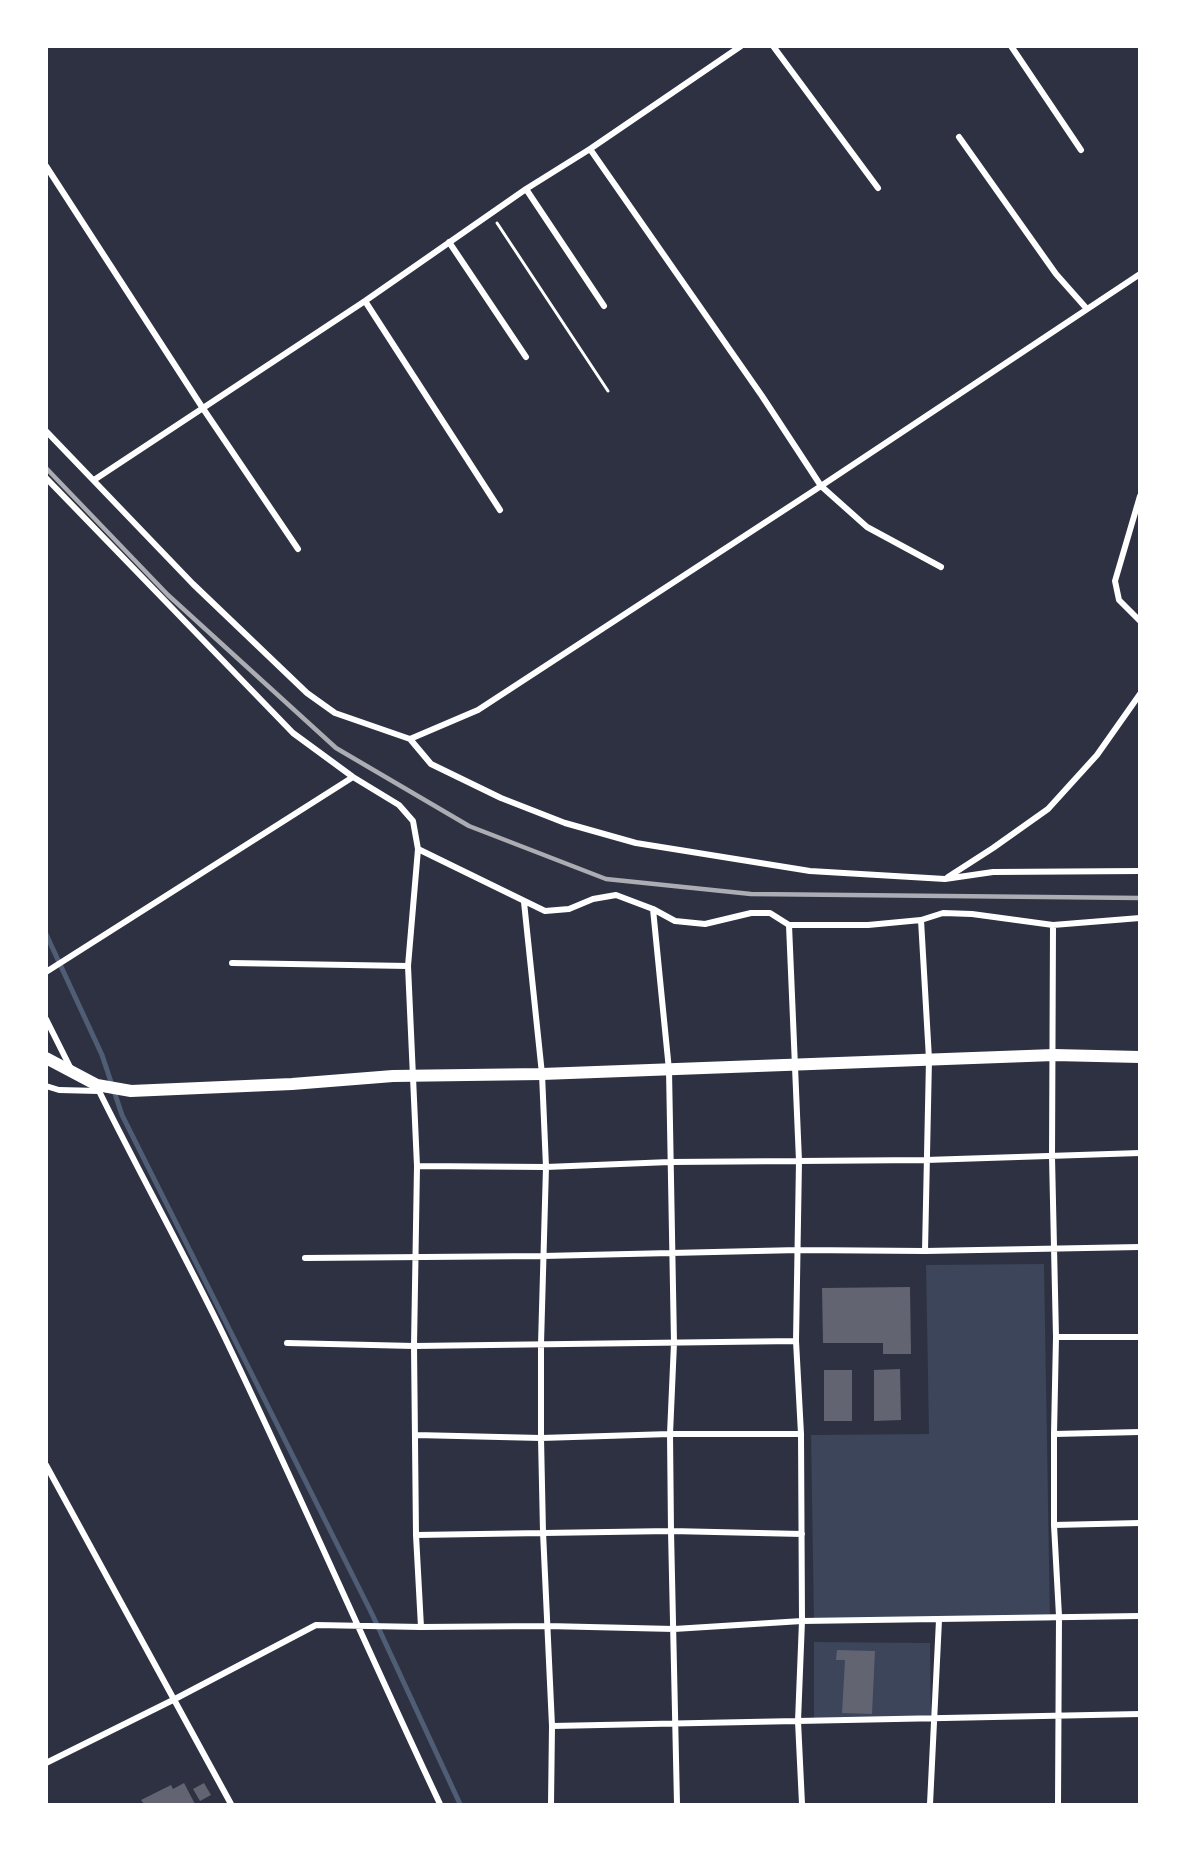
<!DOCTYPE html>
<html>
<head>
<meta charset="utf-8">
<style>
  body { margin:0 }
  #map { position:relative; width:1186px; height:1851px; overflow:hidden; background:#2d3142; font-family:"Fira Sans",sans-serif }
  canvas { display:block }
  .frame { position:absolute; inset:0; border:48px solid #fff; pointer-events:none }
</style>
</head>
<body>
<div id="map">
<canvas width="1186" height="1851"></canvas>
<div class="frame"></div>
</div>
<script>
const c = document.querySelector('canvas').getContext('2d');
c.lineJoin = 'round';
function fillPath(path, color) { c.fillStyle = color; c.fill(path, 'evenodd'); }
function strokePath(path, color, width, dash) { c.strokeStyle = color; c.lineWidth = width; c.lineCap = dash ? 'butt' : 'round'; c.setLineDash(dash || []); c.stroke(path); }
const green = new Path2D(`
  M1044 1264 1050 1621 814 1623 811 1435 929 1434 926 1265Z
  M814 1642 930 1643 931 1720 814 1719Z`);
const stream = new Path2D(`
  M46 934 102 1055 122 1115 372 1614 460 1804`);
const building = new Path2D(`
  M910 1287 911 1354H883V1343H823L822 1288Z
  M900 1369 901 1420 874 1421V1370Z
  M824 1370H852V1421H824Z
  M837 1650 875 1651 872 1714 842 1713 845 1660H836Z
  M184 1783 195 1804H144L141 1800 171 1785 173 1789Z
  M204 1783 211 1795 200 1801 193 1789Z`);
const path = new Path2D(`
  M497 223 608 391`);
const minor = new Path2D(`
  M773 46 878 188
  M1011 46 1081 150
  M959 137 1056 274 1087 309
  M590 149 762 396 821 486 867 527 941 567
  M46 166 202 407 298 549
  M526 189 604 306
  M449 242 526 357
  M365 301 500 510
  M46 431 193 584 307 693 335 713 410 739 431 764 501 798 565 823 636 843 810 871 945 879 993 872 1140 871
  M46 478 293 733 353 777 399 805 413 821 418 849 408 966 417 1166 414 1346 416 1535 421 1627
  M94 480 365 301 526 189 590 149 741 46
  M1140 496 1115 581 1119 600 1140 621
  M410 739 478 710 821 486 1140 274
  M418 849 545 911 569 909 593 899 616 895 653 909 675 921 705 924 751 913H770L789 925H868L921 920 943 913 972 914 1053 925 1140 918
  M948 877 993 848 1048 809 1097 755 1140 694
  M524 902 542 1074 546 1167 541 1344V1438L543 1532 552 1726 551 1804
  M653 909 669 1070 674 1343 670 1434 671 1531 677 1804
  M921 920 929 1059 925 1251
  M789 925 799 1161 796 1341 801 1434 802 1621 798 1721 802 1804
  M1053 925 1052 1157 1056 1337 1054 1434V1525L1059 1616 1058 1804
  M232 963 408 966
  M46 972 353 777
  M46 1019 71 1069
  M98 1085 99 1091C140 1174 185 1255 225 1338 299 1492 367 1649 440 1804
  M46 1086 59 1090 99 1091
  M417 1166 546 1167 670 1162 926 1160 1140 1153
  M305 1258 543 1256 799 1250 925 1251 1140 1247
  M1056 1337H1140
  M287 1343 414 1346 796 1341
  M1054 1434 1140 1432
  M416 1435 541 1438 670 1434H801
  M46 1465 231 1804
  M1054 1525 1140 1523
  M416 1535 671 1531 802 1534
  M552 1726 1140 1714
  M46 1763 173 1700 316 1625 421 1627 547 1626 674 1629 802 1621 1140 1616
  M930 1804 939 1620`);
const primary = new Path2D(`
  M46 1058 97 1085 131 1091 292 1084 393 1076 542 1074 1054 1055 1140 1057`);
const rail = new Path2D(`
  M46 468 168 595 336 748 469 826 606 879 751 894 1140 898`);
fillPath(green, '#3c4559');
strokePath(stream, '#4f5d75', 5);
fillPath(building, '#626471');
strokePath(path, '#fff', 3);
strokePath(minor, '#fff', 6);
strokePath(primary, '#fff', 12);
strokePath(rail, '#abadb3', 4.5);
</script>
</body>
</html>
